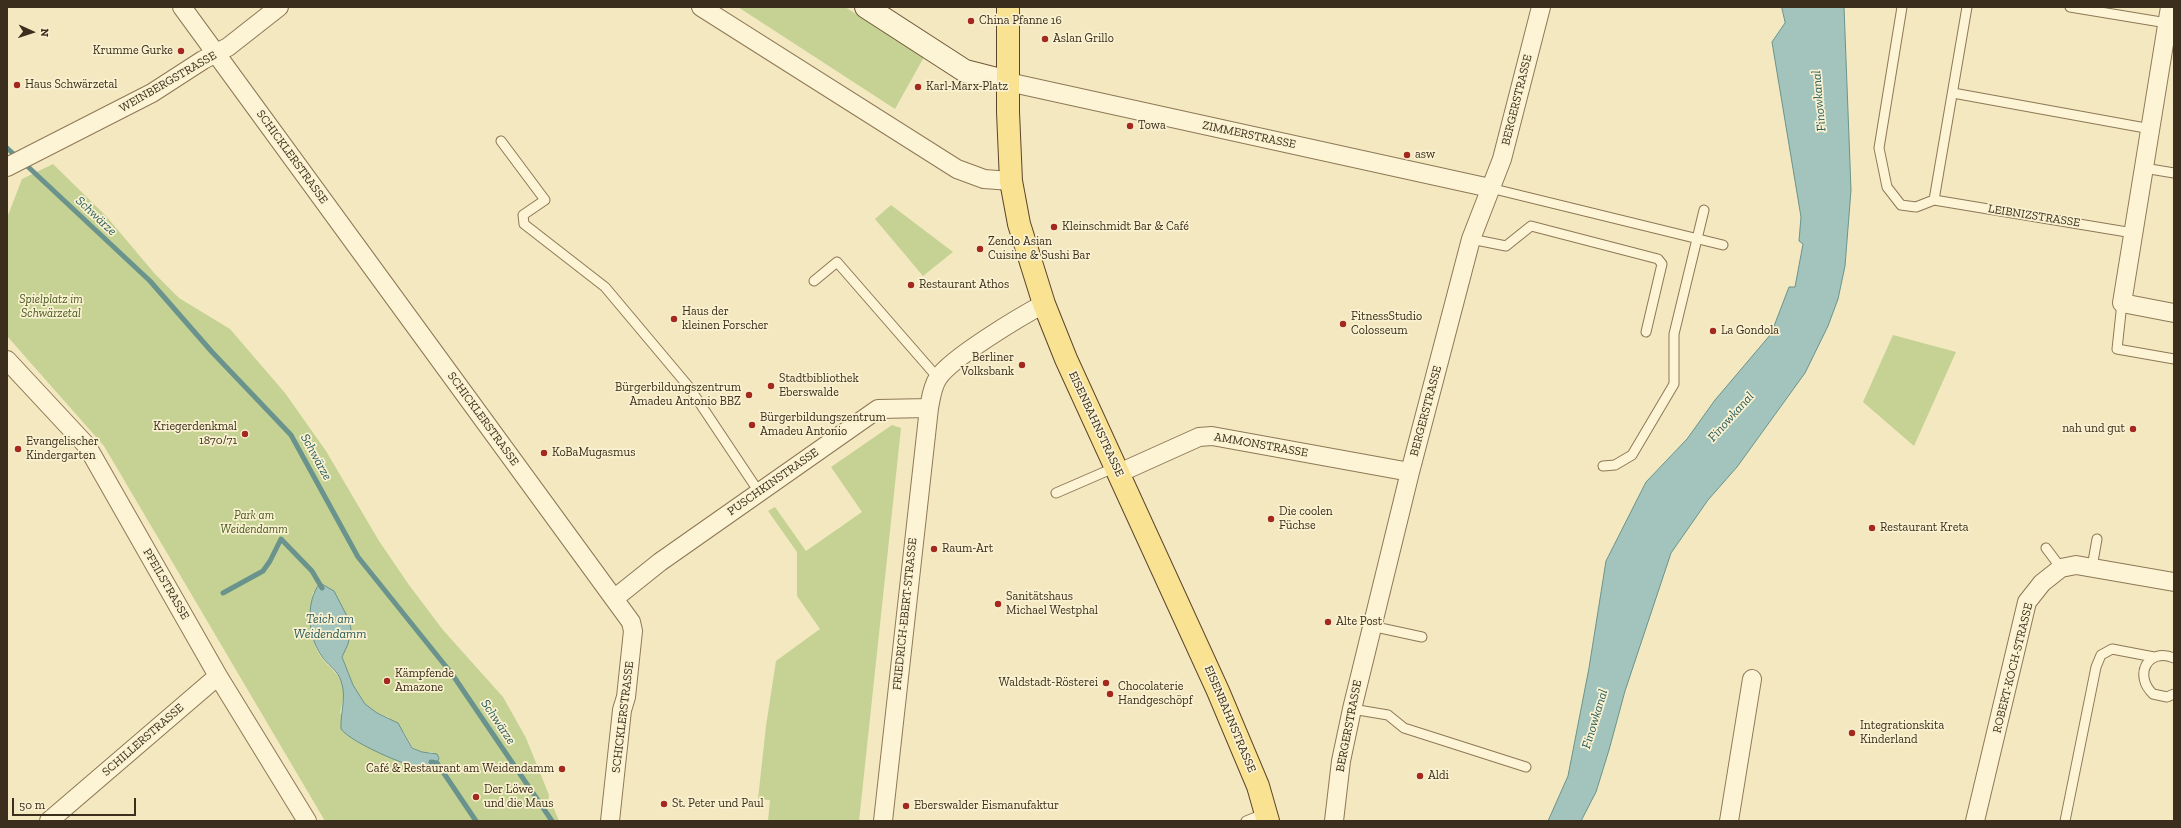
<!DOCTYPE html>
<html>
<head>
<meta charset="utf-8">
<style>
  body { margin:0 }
  #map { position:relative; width:2181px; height:828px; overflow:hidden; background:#f3e8c0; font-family:"Zilla Slab",serif }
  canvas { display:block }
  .frame { position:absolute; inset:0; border:8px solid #3c2e1c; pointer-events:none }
  .north { position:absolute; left:12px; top:12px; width:40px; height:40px; -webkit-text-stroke:3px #f9f1d0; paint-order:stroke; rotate:93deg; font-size:11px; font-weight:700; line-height:16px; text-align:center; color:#3c2e1c }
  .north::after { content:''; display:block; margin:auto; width:14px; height:18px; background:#3c2e1c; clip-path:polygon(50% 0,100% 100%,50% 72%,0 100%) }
  .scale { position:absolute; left:12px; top:798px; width:124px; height:18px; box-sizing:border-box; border:2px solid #3c2e1c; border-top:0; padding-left:5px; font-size:12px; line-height:14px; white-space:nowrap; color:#3c2e1c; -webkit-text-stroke:3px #f9f1d0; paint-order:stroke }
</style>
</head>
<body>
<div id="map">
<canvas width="2181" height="828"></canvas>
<div class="frame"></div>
<div class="north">N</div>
<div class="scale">50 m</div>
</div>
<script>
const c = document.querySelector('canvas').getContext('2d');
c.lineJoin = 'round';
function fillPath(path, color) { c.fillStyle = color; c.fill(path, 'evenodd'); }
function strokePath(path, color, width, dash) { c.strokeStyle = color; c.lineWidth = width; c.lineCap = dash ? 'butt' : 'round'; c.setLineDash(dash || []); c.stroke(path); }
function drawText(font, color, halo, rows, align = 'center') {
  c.font = font + ' "Zilla Slab",serif'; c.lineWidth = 3.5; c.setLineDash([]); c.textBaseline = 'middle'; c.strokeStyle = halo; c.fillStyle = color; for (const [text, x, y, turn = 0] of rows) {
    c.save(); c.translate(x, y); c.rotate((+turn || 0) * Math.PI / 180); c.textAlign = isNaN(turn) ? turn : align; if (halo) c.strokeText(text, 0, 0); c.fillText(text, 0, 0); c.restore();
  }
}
const green = new Path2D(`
  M738 7H845L924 57 895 109Z
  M53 164 106 216 155 274 179 298 230 329 285 393 326 451 379 541 409 585 443 630 503 697 526 738 549 795 548 803 552 804 559 821H325L104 446 7 336V218L22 179ZM313 592C346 612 360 617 342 657L353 685 365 704 377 713 388 717 404 732 412 747 422 752H432L439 758 436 768 430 771 398 760 340 713C353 671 328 675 316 648 312 639 312 603 313 592Z
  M891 205 953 252 923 276 875 219Z
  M1893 335 1956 352 1914 446 1863 402Z
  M892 425 901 428 859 821H768L770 800 758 799 766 726 776 661 820 629 797 596V552L768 511 775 507 806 551 862 512 831 467Z`);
const water = new Path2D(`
  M1782 7H1844L1851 190 1845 266 1838 299 1828 326 1805 373 1737 467 1708 500 1671 553 1625 691 1609 750 1596 792 1581 821H1548L1568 776 1589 668 1606 561 1646 482 1687 439 1715 400 1771 334 1789 287H1795L1803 244 1799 241 1801 217 1772 42 1785 23Z
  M320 583 334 591 348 618 351 629 348 644 342 657 353 685 365 704 377 713 398 723 412 748 422 752 437 754 439 758 434 770C417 772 351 743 341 729 340 713 347 697 341 681 338 670 327 665 321 655 308 636 305 602 320 583Z`);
const stream = new Path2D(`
  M7 148 18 158
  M24 163 150 281 212 352 291 435 358 557 452 674 552 821
  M223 593 263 571 270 561 281 539 312 571 322 588
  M431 762 437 763 476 821`);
const lane = new Path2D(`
  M1902 7 1879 148 1887 187 1901 205 1916 207 1934 200
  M2070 7 2167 23
  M1953 93 2151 129
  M501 141 545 200 523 215 524 224 605 287 689 387 759 492
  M2144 168 2174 173
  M1490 188 1723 245
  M1934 200 2133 233
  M1934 200 1967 7
  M1471 239 1506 246 1531 226 1658 259 1662 264 1646 332
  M814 281 837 262 938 378
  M2122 303 2117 349 2174 359
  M1603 466 1615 465 1632 455 1674 384V334L1704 210
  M1056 493 1116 467
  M2046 548 2061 568
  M2092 567 2097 539
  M1371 626 1422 637
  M2174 658C2148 647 2133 675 2153 694L2167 697 2174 694
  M1352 709 1388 715 1404 728 1526 767
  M1246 821 1266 813
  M2065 821 2096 667 2101 655 2112 649 2154 657`);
const street = new Path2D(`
  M182 7 631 622 633 631 626 697 622 710 610 821
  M701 7 957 169 984 179 1011 181
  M2170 7 2122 303 2174 313
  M1008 82 1490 188
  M7 167 152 93 203 60 228 47 279 7
  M7 360 87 446 218 676 307 821
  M1119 473 1199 437 1212 436 1410 472
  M615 598 660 562 878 409 929 408
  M49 821 218 676
  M883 821 929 408C931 398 932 387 938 378 951 358 1021 316 1044 304
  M1334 821 1341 761 1352 709 1410 472 1471 239 1502 159 1541 7
  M1729 821 1752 679
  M1975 821 2027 602 2042 583 2061 568 2076 565 2174 582`);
const secondary = new Path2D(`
  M866 7 965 71 1008 82`);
const primary = new Path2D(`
  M1008 7V112L1011 181 1019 224 1044 304 1066 359 1218 691 1258 786 1268 821`);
const markers = [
  [971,21,4,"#a3291f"],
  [1045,39,4,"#a3291f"],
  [181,51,4,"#a3291f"],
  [17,85,4,"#a3291f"],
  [918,87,4,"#a3291f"],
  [1130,126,4,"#a3291f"],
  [1407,155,4,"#a3291f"],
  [1054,227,4,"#a3291f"],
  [980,249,4,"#a3291f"],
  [911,285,4,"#a3291f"],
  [674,319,4,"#a3291f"],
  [1343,324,4,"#a3291f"],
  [1713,331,4,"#a3291f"],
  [1022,365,4,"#a3291f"],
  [771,386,4,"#a3291f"],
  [749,395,4,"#a3291f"],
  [752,425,4,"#a3291f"],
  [2133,429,4,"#a3291f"],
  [245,434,4,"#a3291f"],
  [18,449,4,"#a3291f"],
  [544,453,4,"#a3291f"],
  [1271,519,4,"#a3291f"],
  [1872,528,4,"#a3291f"],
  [934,549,4,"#a3291f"],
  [998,604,4,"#a3291f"],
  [1328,622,4,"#a3291f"],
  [387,681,4,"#a3291f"],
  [1106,683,4,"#a3291f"],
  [1110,694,4,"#a3291f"],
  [1852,733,4,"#a3291f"],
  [562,769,4,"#a3291f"],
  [1420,776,4,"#a3291f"],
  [476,797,4,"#a3291f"],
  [664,804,4,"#a3291f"],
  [906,806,4,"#a3291f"]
];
const poiNames = [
  ["China Pfanne 16",979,21],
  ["Aslan Grillo",1053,39],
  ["Krumme Gurke",173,51,"right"],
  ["Haus Schwärzetal",25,85],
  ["Karl-Marx-Platz",926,87],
  ["Towa",1138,126],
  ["asw",1415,155],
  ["Kleinschmidt Bar & Café",1062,227],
  ["Zendo Asian",988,242],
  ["Cuisine & Sushi Bar",988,256],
  ["Restaurant Athos",919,285],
  ["Haus der",682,312],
  ["kleinen Forscher",682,326],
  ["FitnessStudio",1351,317],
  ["Colosseum",1351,331],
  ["La Gondola",1721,331],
  ["Berliner",1014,358,"right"],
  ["Volksbank",1014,372,"right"],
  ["Stadtbibliothek",779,379],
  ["Eberswalde",779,393],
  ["Bürgerbildungszentrum",741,388,"right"],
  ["Amadeu Antonio BBZ",741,402,"right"],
  ["Bürgerbildungszentrum",760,418],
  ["Amadeu Antonio",760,432],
  ["Kriegerdenkmal",237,427,"right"],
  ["1870/71",237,441,"right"],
  ["nah und gut",2125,429,"right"],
  ["Evangelischer",26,442],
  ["Kindergarten",26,456],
  ["KoBaMugasmus",552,453],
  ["Die coolen",1279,512],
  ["Füchse",1279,526],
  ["Restaurant Kreta",1880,528],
  ["Raum-Art",942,549],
  ["Sanitätshaus",1006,597],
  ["Michael Westphal",1006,611],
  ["Alte Post",1336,622],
  ["Kämpfende",395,674],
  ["Amazone",395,688],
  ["Waldstadt-Rösterei",1098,683,"right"],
  ["Chocolaterie",1118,687],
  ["Handgeschöpf",1118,701],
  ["Integrationskita",1860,726],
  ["Kinderland",1860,740],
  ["Café & Restaurant am Weidendamm",554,769,"right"],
  ["Aldi",1428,776],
  ["Der Löwe",484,790],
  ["und die Maus",484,804],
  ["St. Peter und Paul",672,804],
  ["Eberswalder Eismanufaktur",914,806]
];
const streetNames = [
  ["WEINBERGSTRASSE",168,82,-30],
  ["BERGERSTRASSE",1517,100,-76],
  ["ZIMMERSTRASSE",1249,135,12],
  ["SCHICKLERSTRASSE",292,157,54],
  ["LEIBNIZSTRASSE",2034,216,9],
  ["BERGERSTRASSE",1426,411,-75],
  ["SCHICKLERSTRASSE",483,419,54],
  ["EISENBAHNSTRASSE",1096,424,65],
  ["AMMONSTRASSE",1261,445,10],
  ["PUSCHKINSTRASSE",773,482,-35],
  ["PFEILSTRASSE",166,584,60],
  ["FRIEDRICH-EBERT-STRASSE",905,614,-84],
  ["ROBERT-KOCH-STRASSE",2013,668,-76],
  ["SCHICKLERSTRASSE",623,717,-83],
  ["EISENBAHNSTRASSE",1230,719,67],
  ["BERGERSTRASSE",1349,726,-79],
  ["SCHILLERSTRASSE",143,740,-41]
];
const parkNames = [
  ["Spielplatz im",51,300],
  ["Schwärzetal",51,314],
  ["Park am",254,516],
  ["Weidendamm",254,530]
];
const waterNames = [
  ["Finowkanal",1819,101,-95],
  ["Schwärze",96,216,43],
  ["Finowkanal",1731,417,-48],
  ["Schwärze",316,457,61],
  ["Teich am",330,619],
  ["Weidendamm",330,634],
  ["Finowkanal",1595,719,-73],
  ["Schwärze",498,722,56]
];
fillPath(green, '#c5d293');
fillPath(water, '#a3c4bd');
strokePath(water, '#69938c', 1);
strokePath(stream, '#69938c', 5);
strokePath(lane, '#8e7856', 11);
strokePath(street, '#8e7856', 20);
strokePath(secondary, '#6f5939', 24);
strokePath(primary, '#5b452a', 24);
strokePath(lane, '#fcf4d4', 9);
strokePath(street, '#fcf4d4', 18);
strokePath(secondary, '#fcf4d4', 22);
strokePath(primary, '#fae293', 22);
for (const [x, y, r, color] of markers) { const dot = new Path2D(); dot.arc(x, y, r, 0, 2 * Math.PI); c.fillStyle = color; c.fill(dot); strokePath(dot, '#f9f1d0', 1.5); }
drawText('12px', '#3c2e1c', '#f9f1d0', poiNames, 'left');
drawText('12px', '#3c2e1c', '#f9f1d0', streetNames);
drawText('italic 12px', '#475a20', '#f9f1d0', parkNames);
drawText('italic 13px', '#295c5d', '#f9f1d0', waterNames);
</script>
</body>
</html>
